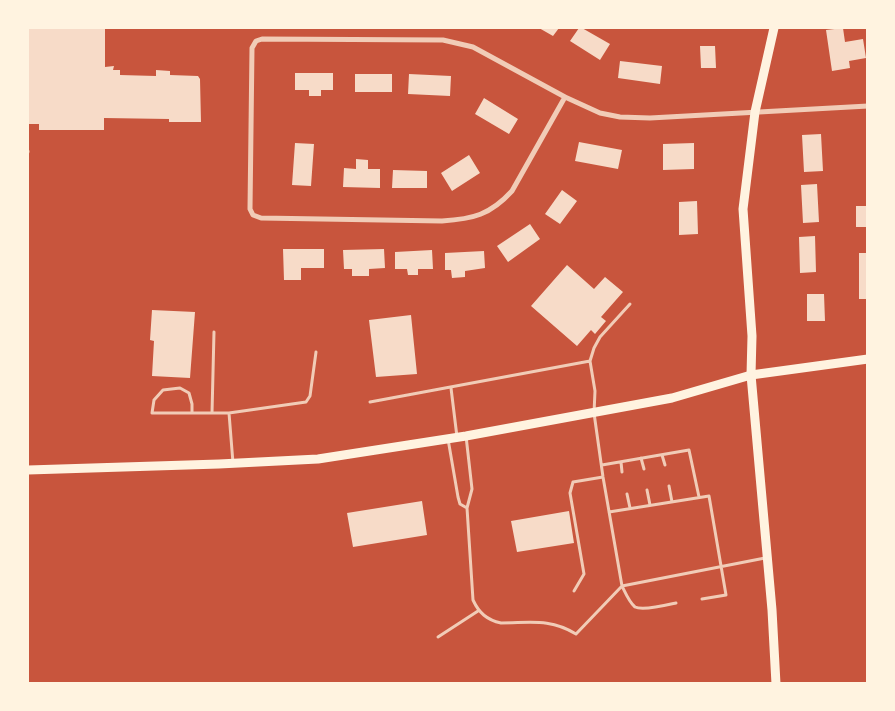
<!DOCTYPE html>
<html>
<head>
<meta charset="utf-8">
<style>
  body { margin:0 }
  #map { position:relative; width:895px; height:711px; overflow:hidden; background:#c8553d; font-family:Montserrat,sans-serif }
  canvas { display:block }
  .frame { position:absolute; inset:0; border:29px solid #fff3e0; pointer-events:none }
</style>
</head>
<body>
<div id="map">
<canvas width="895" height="711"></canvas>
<div class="frame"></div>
</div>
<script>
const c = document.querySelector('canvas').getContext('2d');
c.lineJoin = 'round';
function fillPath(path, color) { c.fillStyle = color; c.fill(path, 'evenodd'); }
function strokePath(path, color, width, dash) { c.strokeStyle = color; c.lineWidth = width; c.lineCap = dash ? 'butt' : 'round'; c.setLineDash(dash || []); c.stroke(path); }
const building = new Path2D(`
  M28 28H105V67L114 66 113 70H120V75L156 76V70L170 71V75L198 76 200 79 201 122H169V119L104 118V130H39V124H28Z
  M539 28H559L553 36Z
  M579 28H582L610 44 600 60 570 41Z
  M843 28 845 42 863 39 866 58 849 61 850 68 832 71 826 30Z
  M700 46H715L716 68H701Z
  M620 61 662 66 660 84 618 78Z
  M295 73H333V90H321V96H309V90H295Z
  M355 74H392V92H355Z
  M409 74 451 76 450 96 408 94Z
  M484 98 518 119 509 134 475 114Z
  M821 134 823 171 804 172 802 135Z
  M579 142 622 150 618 169 575 161Z
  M295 143 314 144 311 186 292 185Z
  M694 143V169L663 170V144Z
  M469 155 480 173 452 191 441 173Z
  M356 159 368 160V169H380V188L343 187 344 168 356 169Z
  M393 170 427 171V188H392Z
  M817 184 819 222 803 223 801 185Z
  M562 190 577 201 560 224 545 214Z
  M697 201 698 234 679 235V202Z
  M856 206H868V227H856Z
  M530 224 540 239 508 262 497 246Z
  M815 236 816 272 800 273 799 237Z
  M283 249H324V268H301V280H284Z
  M384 249 385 268 369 269V276H352V269H344L343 250Z
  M432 250 433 269H418V275H408L407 269H395V252Z
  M484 251 485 268 465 271V277L452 278 451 270H445V253Z
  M859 253H868V299H859Z
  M567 265 594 289 605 277 623 292 601 317 606 321 595 334 591 330 577 346 531 306Z
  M807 294H824L825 321H807Z
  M152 310 195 312 190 378 152 376 154 341 150 340Z
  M411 315 417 374 376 377 369 320Z
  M422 501 427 535 353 547 347 513Z
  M569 511 574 543 517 552 511 521Z`);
const service = new Path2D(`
  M28 151V152
  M630 304 600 337 594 348 590 361 595 391 594 413 603 477 622 586C625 592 629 602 635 607 643 611 667 605 676 603
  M451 388 457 437
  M370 402 590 361
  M192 413V404L189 393 180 388 163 390 154 400 152 413H229
  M212 413 214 332
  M466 436 472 489 467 508 473 600C479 613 487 620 501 623 530 623 550 618 576 634L622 586 765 558
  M448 439 458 497 460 504 467 508
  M662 455 665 465
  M641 458 644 469
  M621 462 622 472
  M233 463 229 413 306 402 310 396 316 352
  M602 465 689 450 699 497
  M669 486 672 502
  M647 490 650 505
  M627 494 630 508
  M609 512 709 496 726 595 702 599
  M574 591 584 574 570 493 573 482 603 477
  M438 637 478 611`);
const minor = new Path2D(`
  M565 97 512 191C490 215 473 219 442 221L261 218 253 215 250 209 252 48 256 41 262 39 443 40 473 47 565 97 600 113 620 117 650 118 868 106`);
const secondary = new Path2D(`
  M28 470 219 464 318 459 466 436 672 398 751 375 868 359`);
const primary = new Path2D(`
  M774 28 755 112 743 209 752 336 751 375 772 610 776 684`);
fillPath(building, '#f7dbc8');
strokePath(service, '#f1ccb7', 3);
strokePath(minor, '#f1ccb7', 5);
strokePath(secondary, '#fff3e0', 9);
strokePath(primary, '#fff3e0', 9);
</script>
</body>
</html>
